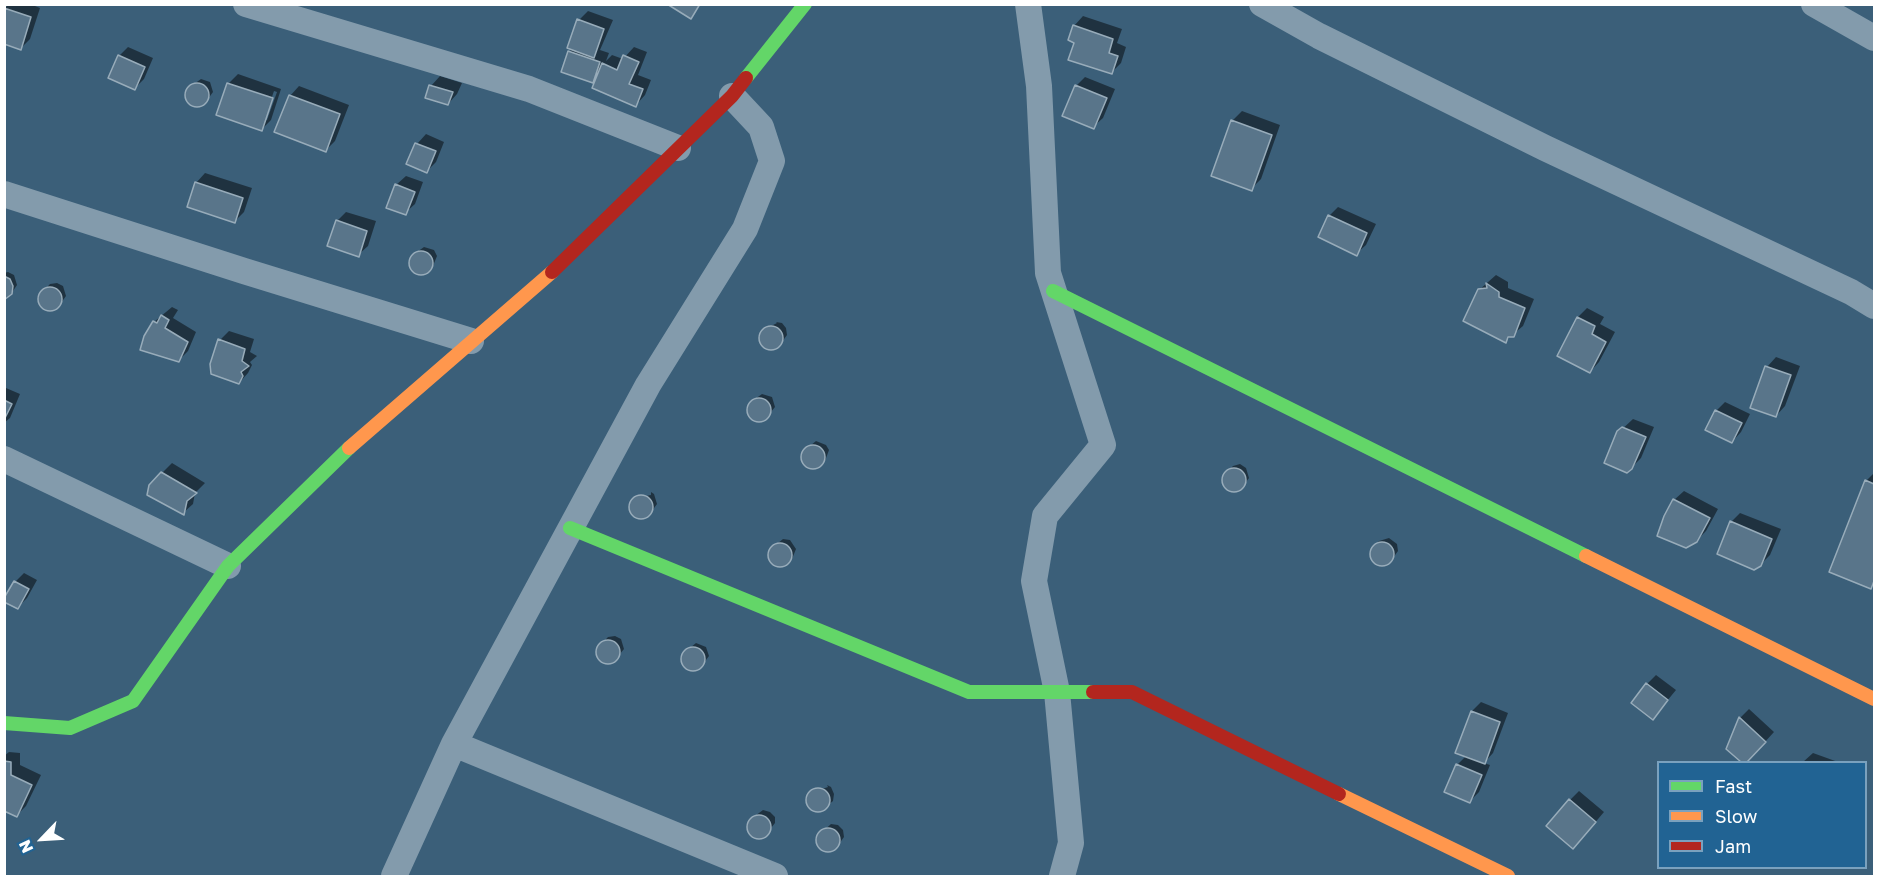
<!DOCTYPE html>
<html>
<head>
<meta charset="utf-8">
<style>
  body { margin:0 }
  #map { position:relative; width:1879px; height:881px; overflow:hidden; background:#3b5f79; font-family:"Golos Text",sans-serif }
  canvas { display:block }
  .frame { position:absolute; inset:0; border:6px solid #fff; pointer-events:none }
  .legend { position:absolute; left:1657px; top:761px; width:210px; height:108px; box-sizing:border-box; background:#216393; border:2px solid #7aa1be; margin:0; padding:8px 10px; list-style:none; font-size:18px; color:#fff }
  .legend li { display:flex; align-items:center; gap:12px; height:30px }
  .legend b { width:30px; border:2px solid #7aa1be }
  .north { position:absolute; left:12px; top:809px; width:60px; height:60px; -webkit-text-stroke:4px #216393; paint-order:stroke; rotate:245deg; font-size:16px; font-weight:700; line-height:24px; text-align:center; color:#fff }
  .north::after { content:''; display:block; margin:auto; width:21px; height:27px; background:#fff; clip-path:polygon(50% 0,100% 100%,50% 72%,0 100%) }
</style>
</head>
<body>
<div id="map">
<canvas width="1879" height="881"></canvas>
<div class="frame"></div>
<ul class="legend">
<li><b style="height:8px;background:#63d668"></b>Fast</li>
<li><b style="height:8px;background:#ff974d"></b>Slow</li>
<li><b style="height:8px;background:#b3261e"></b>Jam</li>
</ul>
<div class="north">N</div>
</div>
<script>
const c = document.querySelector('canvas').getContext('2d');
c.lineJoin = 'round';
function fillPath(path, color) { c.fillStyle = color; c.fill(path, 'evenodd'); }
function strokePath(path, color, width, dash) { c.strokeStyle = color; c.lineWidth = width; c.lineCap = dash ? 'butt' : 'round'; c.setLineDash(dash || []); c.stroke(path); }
const shadow = new Path2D(`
  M9 4H30L40 8 30 39 21 48 4 9Z
  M588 11 613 20 600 50 609 53 606 61 612 55 623 59 634 47 647 52 638 75 651 80 645 95 636 105 596 83 563 71 570 51 572 49 579 20Z
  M1083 16 1122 29 1117 43 1126 47 1121 63 1111 73 1075 43 1074 26Z
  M128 47 153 58 144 79 135 88 119 56Z
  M238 74 281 89 271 120 262 129 228 84ZM274 91 277 92 267 120H264Z
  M440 76 462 83 457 94 448 104 431 86Z
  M1085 77 1115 89 1103 118 1093 127 1076 86Z
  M201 79 210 82 213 92 205 103 195 105 189 101 187 94 190 87Z
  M299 86 349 105 335 141 326 150 290 96Z
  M1242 111 1280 125 1261 179 1251 189 1232 121Z
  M426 134 444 142 436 162 427 171 417 144Z
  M205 173 252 188 244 212 235 221 196 183Z
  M406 176 423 182 415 204 405 213 396 185Z
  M1338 207 1376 224 1366 245 1356 254 1329 216Z
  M346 212 376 221 368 246 358 255 337 221Z
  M424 247 434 250 437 256 433 266 429 271 418 273 412 269 410 262 413 255Z
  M8 272 14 275 17 285 13 291 4 298V273Z
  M1496 275 1508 282V288L1534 299 1523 326 1505 341 1479 290Z
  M57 283 63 286 66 296 58 307 48 309 42 305 40 295 50 284Z
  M172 307 178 310 173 318 196 332 188 351 179 360 154 322Z
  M1587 308 1604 317 1600 324 1615 332 1599 362 1590 372 1559 355 1578 317Z
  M776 322 782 323 786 328 787 335 779 346 772 349 765 347 761 341 763 330 777 323Z
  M229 331 254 339 250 352 257 356 250 362 252 365 248 373 239 383 220 340Z
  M1776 357 1800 366 1785 406 1776 416 1752 407 1767 367Z
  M6 388 20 394 10 418 4 423V389Z
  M762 394 772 397 775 407 766 418 756 421 750 417 748 409 751 402Z
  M1725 402 1750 414 1741 432 1732 442 1716 411Z
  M1633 419 1654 427 1641 458 1631 468 1619 432Z
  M816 441 826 445 829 450 825 461 820 465 810 468 804 464 802 457 805 450Z
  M172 463 205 483 195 493 193 504 183 513 150 485Z
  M1240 464 1246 468 1249 478 1241 489 1231 491 1225 487 1223 476 1233 466Z
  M1874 473V584L1871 587 1866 481Z
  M1684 491 1718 509 1706 531 1696 541 1674 500Z
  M651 492 654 494 657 504 649 515 639 518 633 514 631 503 636 498 651 495Z
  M1740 513 1781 529 1770 555 1760 565 1731 522Z
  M1389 538 1397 544 1398 551 1390 562 1379 564 1373 560 1371 553 1374 546 1379 541Z
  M783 539 790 540 796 549 792 559 787 564 781 566 774 565 769 555 772 548Z
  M24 573 37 580 27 598 18 607 15 582Z
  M615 636 621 639 624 649 615 660 605 662 599 659 598 648 608 637Z
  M696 643 706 647 709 656 700 668 690 670 684 666 682 659 685 652Z
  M1656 675 1676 690 1653 718 1647 684Z
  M1481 702 1508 713 1493 753 1484 763 1490 765 1479 792 1470 801 1457 765 1466 756 1472 711Z
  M1749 709 1774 732 1754 754 1744 762 1728 749 1740 718Z
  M9 752 20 753V765L41 775 26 806 17 815 4 809V756Z
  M1813 753 1838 762H1803Z
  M827 785 831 787 834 794 833 801 822 810 812 809 808 804 810 793 828 787Z
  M1579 791 1604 812 1582 838 1570 800Z
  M763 810 770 812 775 817V823L764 837H757L751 833 749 826 751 819Z
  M831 824 838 825 843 830 844 837 836 848 829 851 822 849 818 843V836Z`);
const building = new Path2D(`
  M667 4H700L691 19Z
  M4 8 31 17 21 50 4 44Z
  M577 19 604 29 594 58 567 48Z
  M1073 25 1113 39 1109 53 1118 56 1112 74 1068 60 1074 43 1068 40Z
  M568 51 600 62 593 83 561 72Z
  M118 55 145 67 135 90 108 78Z
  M623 55 639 62 629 84 643 89 636 107 592 88 602 63 617 70Z
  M185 95a12 12 0 1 1 24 0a12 12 0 1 1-24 0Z
  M227 83 273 98 262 131 216 115Z
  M429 85 453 92 448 105 425 98Z
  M1075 85 1107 98 1094 129 1062 116Z
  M289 95 340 114 326 152 274 132Z
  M1231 120 1272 135 1252 191 1211 176Z
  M415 143 436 151 427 173 406 164Z
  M195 182 243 198 235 223 187 207Z
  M395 184 415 192 406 215 386 208Z
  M1328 215 1367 233 1357 256 1318 237Z
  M336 220 367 231 359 257 327 246Z
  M409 263a12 12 0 1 1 24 0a12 12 0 1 1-24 0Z
  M4 276 10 279 13 286 12 294 4 300Z
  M1486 283 1499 292V297L1525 308 1514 337H1508L1506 343 1463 321 1478 289 1487 288Z
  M38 299a12 12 0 1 1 24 0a12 12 0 1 1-24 0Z
  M161 315 169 320 165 328 188 342 179 362 140 350 144 336 153 321 157 323Z
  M1577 317 1595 326 1592 334 1606 342 1590 373 1557 356Z
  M759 338a12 12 0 1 1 24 0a12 12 0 1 1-24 0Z
  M218 339 245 349 242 361 249 366 241 372 243 376 239 384 211 374 210 364Z
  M1765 366 1791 375 1776 417 1750 408Z
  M747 410a12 12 0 1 1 24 0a12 12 0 1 1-24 0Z
  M4 400 12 404 4 420Z
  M1715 410 1742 423 1732 443 1705 430Z
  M1622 427 1646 437 1632 469 1627 473 1604 463 1617 431Z
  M801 457a12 12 0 1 1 24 0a12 12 0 1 1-24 0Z
  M1222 480a12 12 0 1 1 24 0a12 12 0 1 1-24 0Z
  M161 472 197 493 187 501 184 515 147 495 149 485Z
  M1865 480 1874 484V581L1871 589 1829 572Z
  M629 507a12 12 0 1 1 24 0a12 12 0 1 1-24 0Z
  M1673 499 1710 518 1697 542 1686 548 1657 536 1664 516Z
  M1730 521 1772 539 1761 566 1754 570 1717 554Z
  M1370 554a12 12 0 1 1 24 0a12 12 0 1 1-24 0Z
  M768 555a12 12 0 1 1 24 0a12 12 0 1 1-24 0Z
  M14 581 29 589 18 609 4 602V598Z
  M596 652a12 12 0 1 1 24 0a12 12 0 1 1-24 0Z
  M681 659a12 12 0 1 1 24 0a12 12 0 1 1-24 0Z
  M1646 683 1668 700 1653 720 1631 703Z
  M1471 711 1500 722 1485 764 1455 753Z
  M1739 717 1766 742 1747 762H1741L1726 749Z
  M4 761 11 762V775L32 785 17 817 4 811Z
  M1456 764 1482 775 1470 803 1444 792Z
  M806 800a12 12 0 1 1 24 0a12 12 0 1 1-24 0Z
  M1569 799 1596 822 1573 849 1546 826Z
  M747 827a12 12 0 1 1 24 0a12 12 0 1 1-24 0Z
  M816 840a12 12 0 1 1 24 0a12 12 0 1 1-24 0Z`);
const street = new Path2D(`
  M246 4 529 89 678 148
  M1028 4 1039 86 1048 273 1103 445 1045 516 1034 581 1057 692 1071 843 1062 876
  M1262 4 1319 36 1545 148 1851 292 1874 306
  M1814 4 1874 38
  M4 194 244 271 471 341
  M4 459 228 566
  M454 744 775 876
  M394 876 454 744 648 385 745 229 772 161 761 127 732 96`);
const fast = new Path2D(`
  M746 78 805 4
  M1053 291 1586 556
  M570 528 969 692H1093
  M4 723 70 728 133 701 228 566 349 448`);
const slow = new Path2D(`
  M349 448 552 272
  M1586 556 1874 699
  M1339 794 1508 876`);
const jam = new Path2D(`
  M552 272 732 96 746 78
  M1093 692H1132L1339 794`);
fillPath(shadow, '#0007');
fillPath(building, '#59758a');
strokePath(building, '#98acba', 1.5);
strokePath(street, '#839bac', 26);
strokePath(fast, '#63d668', 14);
strokePath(slow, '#ff974d', 14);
strokePath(jam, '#b3261e', 14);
</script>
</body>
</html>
